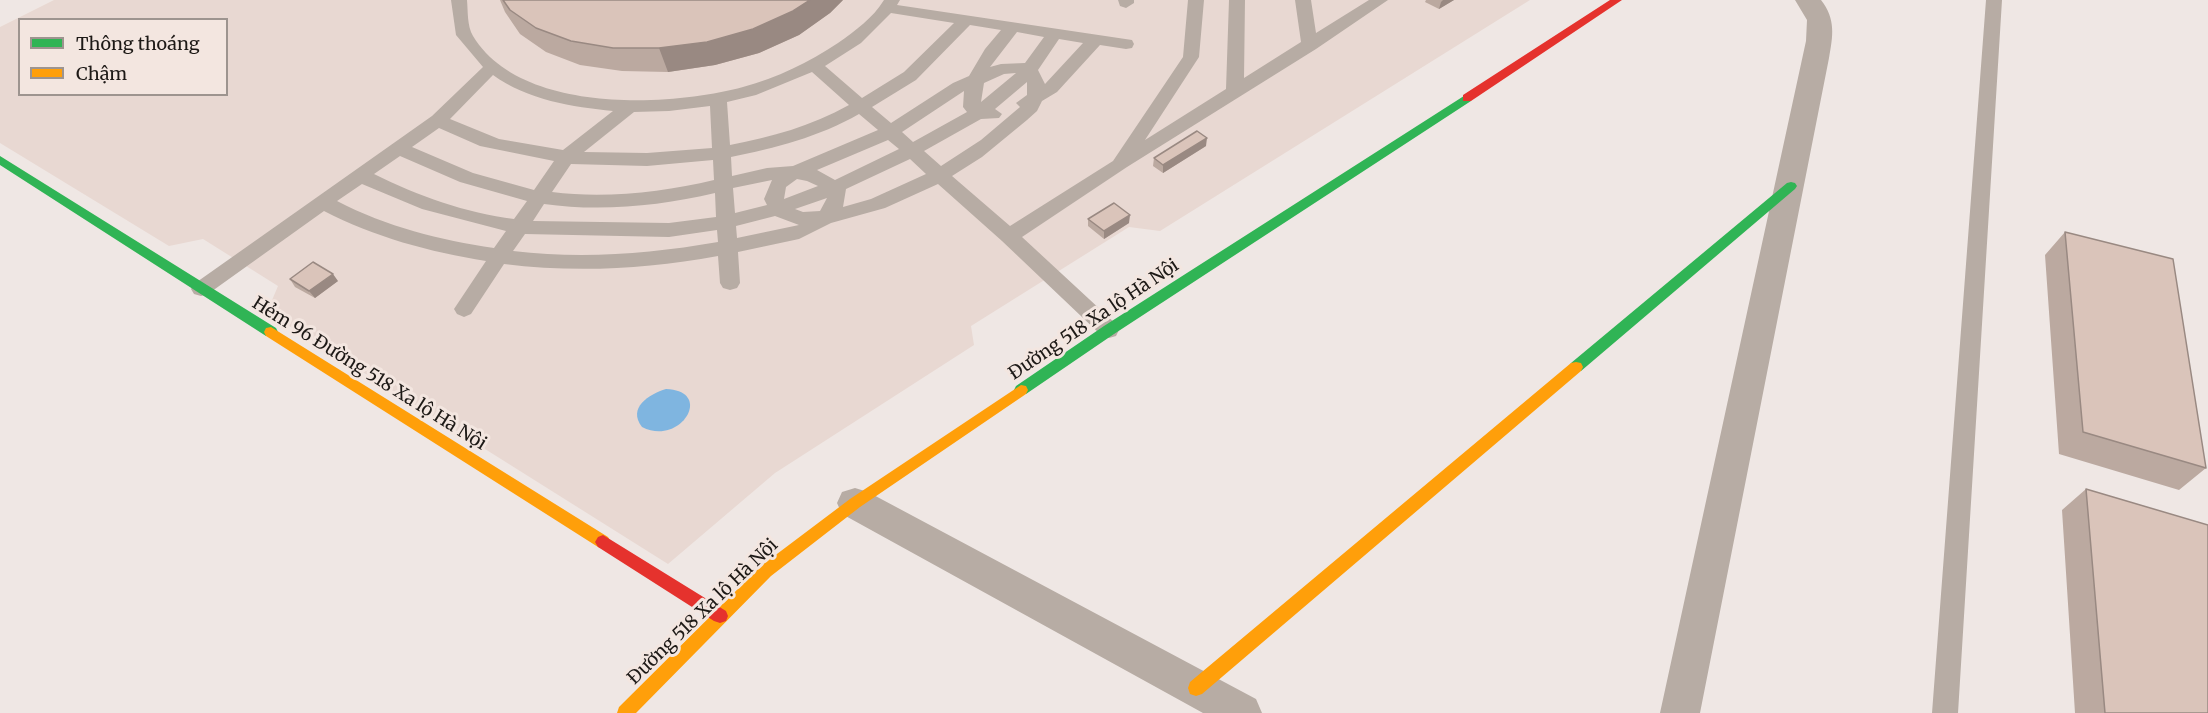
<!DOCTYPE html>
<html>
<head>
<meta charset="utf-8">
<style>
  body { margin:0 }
  #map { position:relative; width:2208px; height:713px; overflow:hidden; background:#efe7e4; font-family:Merriweather,serif }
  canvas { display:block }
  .legend { position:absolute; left:18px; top:18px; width:210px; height:78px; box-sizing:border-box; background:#f3e6e0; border:2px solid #9d948f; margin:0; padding:8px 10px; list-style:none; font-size:18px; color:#1d1916 }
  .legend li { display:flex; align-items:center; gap:12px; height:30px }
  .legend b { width:30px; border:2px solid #9d948f }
</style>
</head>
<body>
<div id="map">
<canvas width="2208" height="713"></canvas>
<ul class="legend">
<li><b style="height:8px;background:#30b455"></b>Thông thoáng</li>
<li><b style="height:8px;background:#ff9f0a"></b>Chậm</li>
</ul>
</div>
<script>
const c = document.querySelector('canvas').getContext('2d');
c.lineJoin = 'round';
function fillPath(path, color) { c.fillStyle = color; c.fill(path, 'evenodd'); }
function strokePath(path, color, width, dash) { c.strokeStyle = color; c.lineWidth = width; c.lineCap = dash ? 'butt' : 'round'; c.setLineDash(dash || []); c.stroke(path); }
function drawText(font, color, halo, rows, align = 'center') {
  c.font = font + ' Merriweather,serif'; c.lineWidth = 6; c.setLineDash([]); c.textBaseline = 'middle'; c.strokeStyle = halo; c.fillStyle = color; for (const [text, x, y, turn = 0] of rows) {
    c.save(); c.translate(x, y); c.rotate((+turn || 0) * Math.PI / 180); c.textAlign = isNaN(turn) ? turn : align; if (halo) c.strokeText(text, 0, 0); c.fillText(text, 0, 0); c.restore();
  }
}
const built = new Path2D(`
  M54 0H1530L1160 231 1129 227 971 326 974 345 775 473 668 564 267 312 278 286 203 239 169 246 0 143V27ZM20 20H226V94H20Z`);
const water = new Path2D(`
  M666 389C715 391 680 447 642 427 627 408 649 394 666 389Z`);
const lane = new Path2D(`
  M451 0H467C468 11 467 26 473 36 520 114 668 107 743 87 777 78 809 62 838 43 855 31 873 18 884 0H900L897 5 1132 40 1134 44 1132 48 1126 49 1100 45 1057 92 1042 101 1037 111 1027 120 982 157 952 176 1010 226 1113 161 1183 57 1188 0H1204L1199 57 1145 140 1226 89 1229 0H1245L1244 78 1301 42 1295 0H1311L1316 33 1369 0H1388L1316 49 1127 167 1022 237 1116 324 1119 330 1116 336 1109 338 1102 336 1002 241 938 184 885 208 831 223 799 239 738 252 740 283 737 288 730 290 723 288 720 283 718 256C646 269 577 273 504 264L471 314 464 317 457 314 454 309 486 261C430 252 374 237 324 211L208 294 201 296 194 294 191 289 194 284 432 116 483 67 456 35ZM891 13 954 23 904 72 862 98 825 66 861 43ZM970 25 1001 30 985 49 969 76 953 83 891 123 872 107 916 80ZM1017 32 1044 37 1025 63 1001 64 990 67ZM1059 39 1083 43 1045 84 1038 70ZM812 72 849 105C811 126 772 137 730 145L727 102 756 95ZM1016 73 981 102 984 83 1004 74ZM493 75C527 100 573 107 613 111L563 150 499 139 450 119ZM1027 82V95L1016 103 1020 107 981 140 941 166 924 151 981 119 999 118 1002 114 995 109ZM964 91 963 107 967 112 913 142 902 132ZM710 106 712 148 647 153 584 152 634 112 669 111ZM859 114 878 130 793 166 767 168 732 176 731 157C775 148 819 137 859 114ZM439 128 480 146 554 161 534 190 473 173 412 147ZM888 140 899 149 835 180 817 170ZM400 156 460 182 527 201 514 219C466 213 418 196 374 174ZM910 159 926 174 871 199 843 207 846 189ZM713 160 714 180C663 192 605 199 552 192L571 164 647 166ZM797 179 807 181 818 186 784 199 786 187ZM772 180 764 199 767 205 735 213 733 188ZM362 184 422 209 506 231 494 248C440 240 387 227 337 201ZM715 193 716 217 669 223 533 221 544 204C600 212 660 206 715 193ZM827 198 820 211 803 212 795 209ZM775 216 799 225 737 238 736 226ZM717 230 718 242C649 254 582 259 513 251L525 234 669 237Z
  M1118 0H1134V3L1126 8 1120 6Z
  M1986 0H2002L1958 713H1932Z`);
const street = new Path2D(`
  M1795 0H1821C1836 19 1833 36 1829 58L1700 713H1660L1806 41 1807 20Z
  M855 488 868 492 1256 699 1262 713H1203L842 514 837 503 842 492Z`);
const fast = new Path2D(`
  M1467 94 1471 95V101L1114 334 1026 394H1016L1014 390 1016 386 1104 326Z
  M0 156 276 328 278 332 276 336H266L0 165Z
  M1791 182 1795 183 1797 186 1795 189 1581 371H1571L1569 367 1571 363 1787 183Z`);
const slow = new Path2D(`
  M271 327 608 537 611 542 608 547 603 549 598 547 266 336 264 332 266 328Z
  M1576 362 1581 363 1583 367 1581 371 1202 694 1196 696 1190 694 1188 688 1190 682 1571 363Z
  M1021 385 1026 386 1028 390 1026 394 860 507 771 576 636 713H617L619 707 761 566 850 499Z`);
const jam = new Path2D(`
  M1610 0H1622L1471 101H1463V95Z
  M603 535 726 611 728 616 726 621 720 623 714 621 598 547 595 542 598 537Z`);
const wall = new Path2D(`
  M500 0H843L830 13 799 35 759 53 715 65 668 72 622 71 580 65 546 52 520 34 505 12Z
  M1426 0H1454L1439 9 1425 2Z
  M1206 146 1163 173 1153 166 1154 158Z
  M1088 219 1129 223 1104 239 1088 226Z
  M2065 232 2206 468 2179 490 2059 454 2045 255Z
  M290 279 338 281 315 298 295 287Z
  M2086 489 2208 713H2075L2062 510Z`);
const shadedWall = new Path2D(`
  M810 0H843L830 13 799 35 759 53 715 65 668 72 659 48Z
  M1443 0H1454L1439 9 1441 2Z
  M1207 138 1206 146 1163 173V165Z
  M1130 215 1129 223 1104 239V231Z
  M333 274 338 281 315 298 309 291Z`);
const building = new Path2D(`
  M503 0H810L793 11 753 29 707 42 659 48H613L571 41 536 28 510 10Z
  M1197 131 1207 138 1163 165 1154 158Z
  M1114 203 1130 215 1104 231 1088 219Z
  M2065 232 2173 259 2206 468 2083 432Z
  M313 262 333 274 309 291 290 279Z
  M2086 489 2208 525V713H2105Z`);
const streetNames = [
  ["Đường 518 Xa lộ Hà Nội",1094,320,-34],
  ["Hẻm 96 Đường 518 Xa lộ Hà Nội",369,374,32],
  ["Đường 518 Xa lộ Hà Nội",703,612,-44]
];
fillPath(built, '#e8d8d2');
fillPath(water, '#7fb5e0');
fillPath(lane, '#b7aca4');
fillPath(street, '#b7aca4');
fillPath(fast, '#30b455');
fillPath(slow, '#ff9f0a');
fillPath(jam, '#e5322d');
fillPath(wall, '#bba9a0');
fillPath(shadedWall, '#998982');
fillPath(building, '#dac4ba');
strokePath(building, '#998982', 1.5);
drawText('18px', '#1d1916', '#f3e6e0', streetNames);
</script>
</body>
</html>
